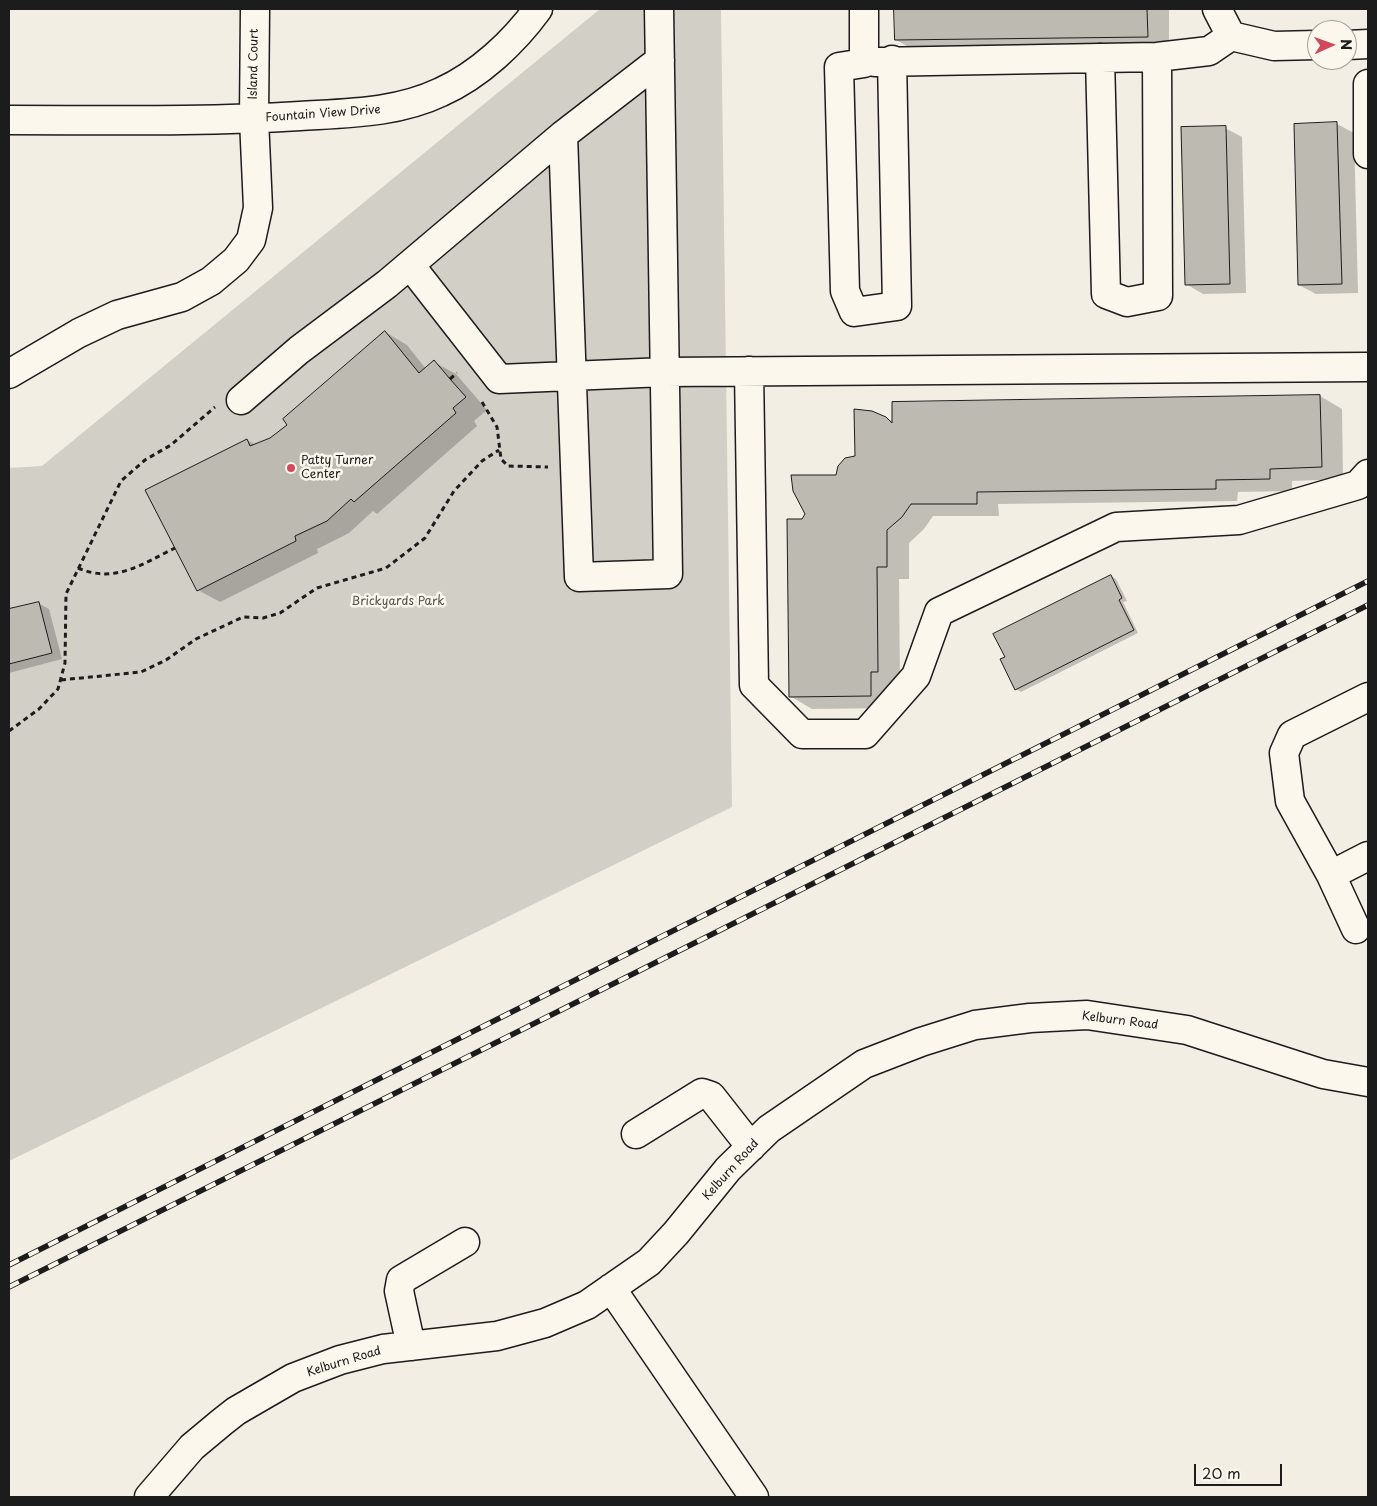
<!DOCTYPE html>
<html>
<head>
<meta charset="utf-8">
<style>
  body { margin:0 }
  #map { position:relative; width:1377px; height:1506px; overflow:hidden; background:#f2eee4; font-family:"Playpen Sans",sans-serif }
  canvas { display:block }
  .frame { position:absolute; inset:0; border:10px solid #1c1c1c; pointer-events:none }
  .north { position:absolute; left:1307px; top:20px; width:50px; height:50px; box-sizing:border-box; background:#fbf7ec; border:1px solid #a29f99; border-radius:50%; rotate:88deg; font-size:14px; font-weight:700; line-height:20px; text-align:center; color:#1c1c1c }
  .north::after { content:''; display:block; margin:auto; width:18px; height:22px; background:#d1495b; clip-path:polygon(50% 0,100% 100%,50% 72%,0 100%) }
  .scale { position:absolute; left:1194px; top:1464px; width:88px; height:22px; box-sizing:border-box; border:2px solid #1c1c1c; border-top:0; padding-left:6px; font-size:15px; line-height:18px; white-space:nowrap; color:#1c1c1c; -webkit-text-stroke:4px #fbf7ec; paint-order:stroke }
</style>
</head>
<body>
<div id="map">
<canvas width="1377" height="1506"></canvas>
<div class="frame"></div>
<div class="north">N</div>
<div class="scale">20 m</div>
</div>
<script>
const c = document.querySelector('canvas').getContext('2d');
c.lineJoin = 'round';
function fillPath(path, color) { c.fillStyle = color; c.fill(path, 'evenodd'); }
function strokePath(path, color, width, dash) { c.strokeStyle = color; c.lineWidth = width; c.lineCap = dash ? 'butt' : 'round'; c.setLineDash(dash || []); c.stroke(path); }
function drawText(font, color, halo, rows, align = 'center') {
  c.font = font + ' "Playpen Sans",sans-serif'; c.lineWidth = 5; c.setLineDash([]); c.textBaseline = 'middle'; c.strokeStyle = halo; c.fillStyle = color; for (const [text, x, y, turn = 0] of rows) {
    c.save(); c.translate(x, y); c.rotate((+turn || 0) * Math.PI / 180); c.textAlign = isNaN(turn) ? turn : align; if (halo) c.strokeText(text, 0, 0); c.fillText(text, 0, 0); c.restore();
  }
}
const green = new Path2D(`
  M600 9H721L732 807 9 1161V468L42 466Z`);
const shadow = new Path2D(`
  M895 9H1169V49L918 52 896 40Z
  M1337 124 1354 133 1358 293 1316 294 1299 285 1295 125Z
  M1225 128 1242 137 1246 293 1203 294 1186 284Z
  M385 332 407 345 426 369 434 362 456 374 487 410 474 421 477 426 377 514 373 511 349 533 317 549 318 553 220 602 198 590 247 440 256 445 270 439 288 425Z
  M1320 396 1342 409 1343 479 1292 481V491L1238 492 1237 501 998 504 999 516H933L924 529 909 543V579H899L900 684 893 708 812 709 790 696 803 520 886 418 894 422Z
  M1111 576 1116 579 1127 601 1123 602 1138 633 1021 692 1016 689Z
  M38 603 49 609 62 659 9 673V610Z`);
const building = new Path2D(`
  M894 9H1147L1148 37 895 40Z
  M1337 122 1342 284 1298 285 1294 124Z
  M1226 126 1230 284 1185 285 1181 127Z
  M385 331 419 373 434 360 450 379 466 397 453 408 456 413 354 502 351 499 327 521 295 536 296 541 197 591 145 490 247 439 250 446 270 438 287 425 283 419Z
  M1320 395 1322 467 1270 469V479L1216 480V489L977 492V504H911L902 517 887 530V567H877L878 672H871V696L789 697 787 519H802L805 514 793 491 791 475H836L838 466 845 458 855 456 854 409 872 411 886 417 892 423V402Z
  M1111 575 1122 598 1119 600 1134 630 1015 690 1000 659 1005 657 993 634Z
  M39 602 52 653 9 664V609Z`);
const path = new Path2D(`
  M450 379 457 373
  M482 402 497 427 501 459 508 466 548 467
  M78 568C115 584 142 564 175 548
  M61 680 141 672 166 660 196 639 243 617 263 618 280 613 317 588 386 568 425 538 454 491 482 461 499 450
  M9 731 39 709 58 689 65 663 66 594 121 481 145 460 171 445 215 407`);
const minor = new Path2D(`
  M864 9V63L839 67 845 291 854 312 897 306 892 60
  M1217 9 1231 36
  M1231 36 1274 46 1317 45
  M1347 45 1368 44
  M1100 58 1106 294 1127 302 1158 296 1157 57
  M875 62 1157 57 1209 51 1231 36
  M1368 84V154
  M9 120C106 120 203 122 300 116 349 113 397 113 441 92 479 75 514 42 538 9
  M563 135 579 577 668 574 659 9
  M410 265 499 379 665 372 1368 367
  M749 371 754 685 802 734H865L916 676 939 612 1116 527 1239 520 1358 485 1368 474
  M9 374 79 333 117 315 182 297 211 281 236 260 251 240 258 208 254 119 255 9
  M241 400 299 350 387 284 563 135 660 60
  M1331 875 1368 856
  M1356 929 1331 875 1290 801 1284 753 1292 735 1368 697
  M636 1134 702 1093 711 1096 751 1147
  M611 1288 754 1497
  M411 1346 399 1291 401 1280 465 1242
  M149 1497 192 1447 222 1422 236 1411 293 1378 340 1360 383 1349 497 1336 545 1323 587 1305 649 1262 676 1233 728 1169 769 1129 864 1064 921 1042 975 1025 1030 1018 1087 1015 1187 1030 1323 1074 1368 1082`);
const rail = new Path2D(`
  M9 1265 1368 581
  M9 1287 1368 605`);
const markers = [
  [291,468,5,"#d1495b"]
];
const streetNames = [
  ["Island Court",254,64,-89],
  ["Fountain View Drive",323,114,-4],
  ["Kelburn Road",1120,1021,7],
  ["Kelburn Road",731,1170,-48],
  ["Kelburn Road",344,1362,-17]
];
const poiNames = [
  ["Patty Turner",301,461],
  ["Center",301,475]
];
const parkNames = [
  ["Brickyards Park",398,602]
];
fillPath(green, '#d2cfc6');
fillPath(shadow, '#0003');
fillPath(building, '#bdbab1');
strokePath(building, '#1c1c1c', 1);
strokePath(minor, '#1c1c1c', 31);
strokePath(path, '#1c1c1c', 3, [5, 4]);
strokePath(minor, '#fbf7ec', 28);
strokePath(rail, '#1c1c1c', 5.5);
strokePath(rail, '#fbf7ec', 4, [11]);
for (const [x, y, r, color] of markers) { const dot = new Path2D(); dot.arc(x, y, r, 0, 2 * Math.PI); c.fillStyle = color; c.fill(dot); strokePath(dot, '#fbf7ec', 2); }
drawText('12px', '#1c1c1c', '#fbf7ec', streetNames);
drawText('12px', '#1c1c1c', '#fbf7ec', poiNames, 'left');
drawText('12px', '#53524f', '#fbf7ec', parkNames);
</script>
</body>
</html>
